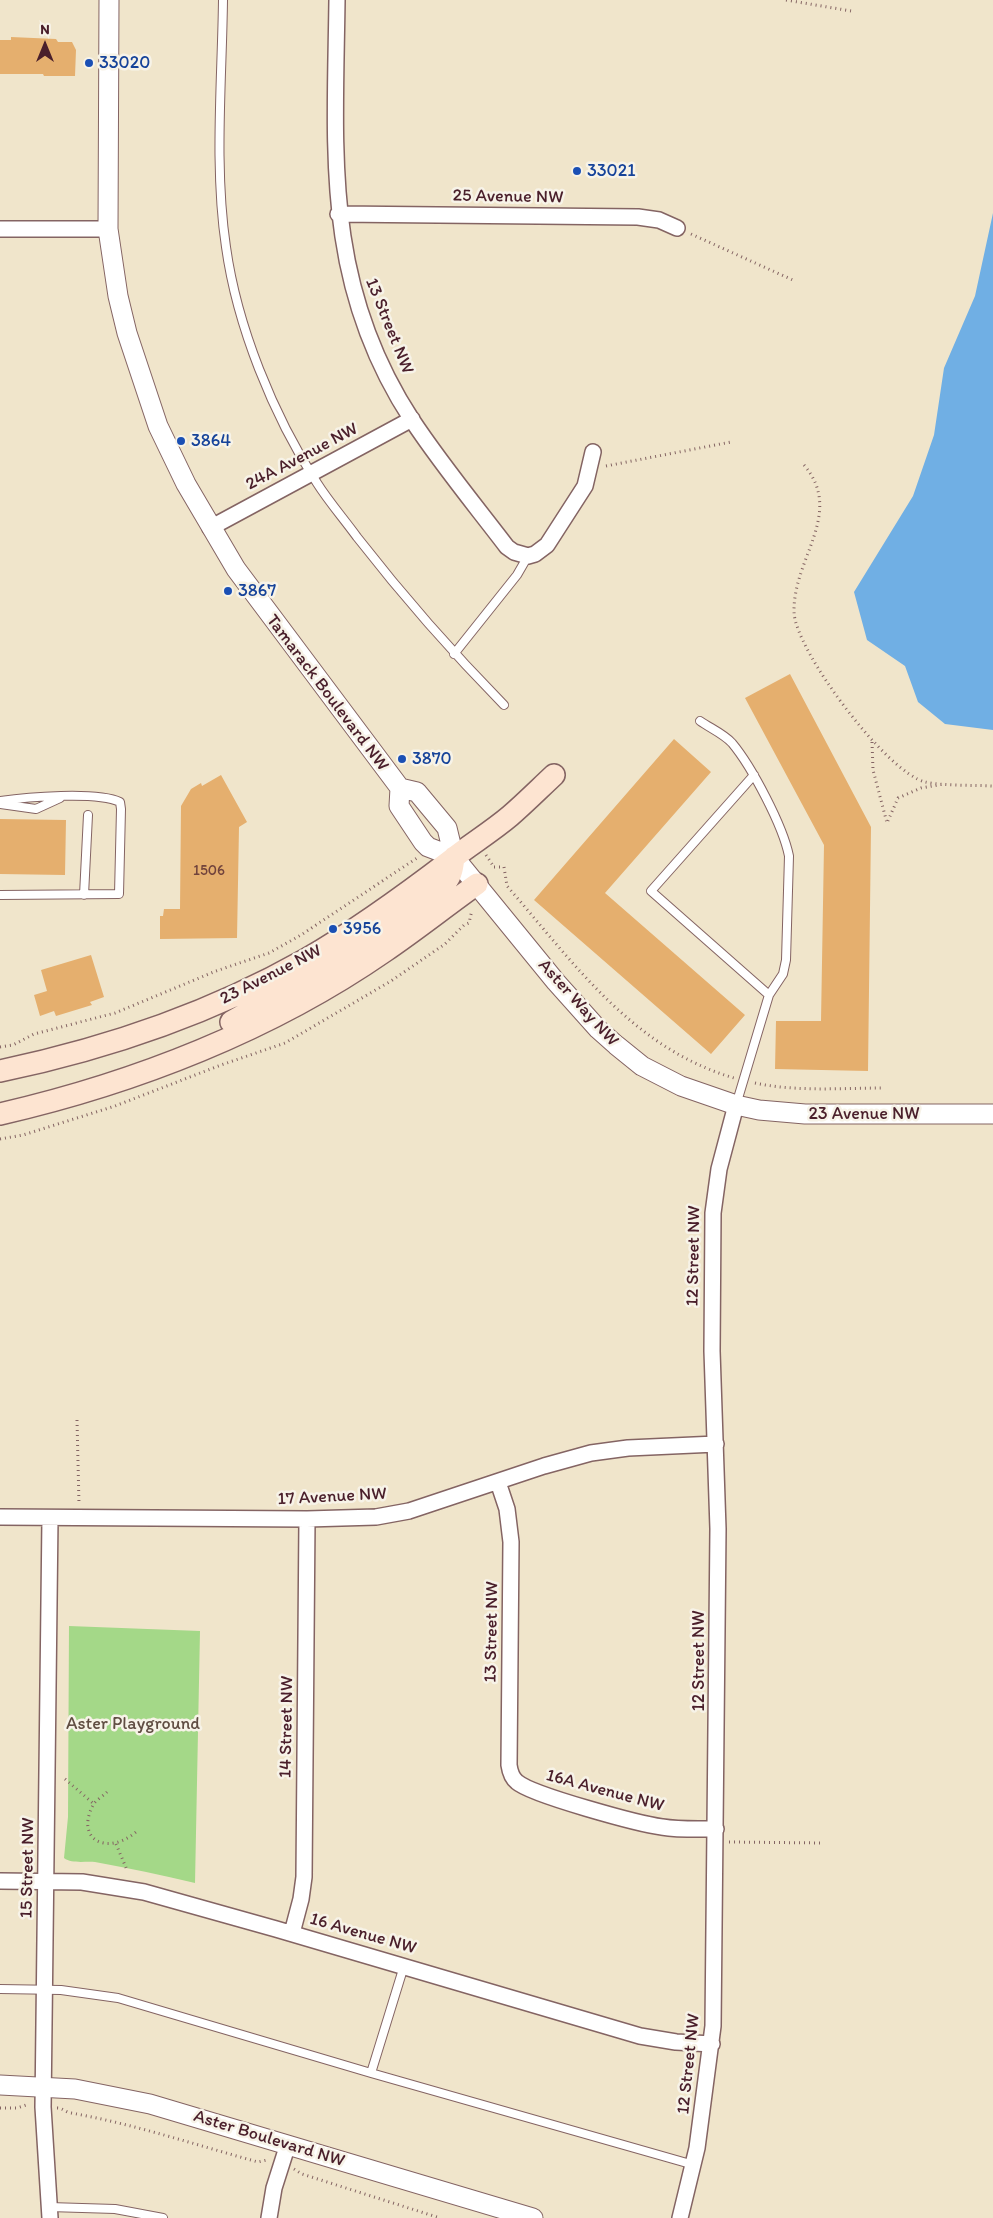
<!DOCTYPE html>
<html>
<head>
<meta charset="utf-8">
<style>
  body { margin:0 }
  #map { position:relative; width:993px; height:2218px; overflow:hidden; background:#f0e5cb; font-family:Itim,sans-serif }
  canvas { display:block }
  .north { position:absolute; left:20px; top:20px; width:50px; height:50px; -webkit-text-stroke:4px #f7f3e8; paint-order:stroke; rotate:0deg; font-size:14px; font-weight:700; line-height:20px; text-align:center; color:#4a1f2b }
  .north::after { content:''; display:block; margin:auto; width:18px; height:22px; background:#4a1f2b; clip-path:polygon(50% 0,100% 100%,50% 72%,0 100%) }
</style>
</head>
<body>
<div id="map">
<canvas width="993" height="2218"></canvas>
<div class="north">N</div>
</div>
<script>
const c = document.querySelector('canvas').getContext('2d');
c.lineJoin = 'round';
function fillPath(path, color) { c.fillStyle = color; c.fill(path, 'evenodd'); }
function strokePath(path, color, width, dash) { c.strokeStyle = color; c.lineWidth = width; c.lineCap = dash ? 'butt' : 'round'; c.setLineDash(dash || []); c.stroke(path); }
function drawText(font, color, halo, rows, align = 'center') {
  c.font = font + ' Itim,sans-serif'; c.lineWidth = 5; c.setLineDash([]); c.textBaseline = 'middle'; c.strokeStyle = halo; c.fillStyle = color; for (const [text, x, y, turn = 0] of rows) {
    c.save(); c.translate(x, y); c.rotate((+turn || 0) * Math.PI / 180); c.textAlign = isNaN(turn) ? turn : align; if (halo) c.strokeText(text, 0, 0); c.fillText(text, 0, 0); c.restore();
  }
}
const green = new Path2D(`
  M69 1626 200 1631 195 1883C162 1875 128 1868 95 1862 85 1861 72 1864 64 1858L68 1817Z`);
const water = new Path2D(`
  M993 213V730L945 724 918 702 905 666 867 640 854 592 913 496 934 435 944 368 975 296Z`);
const building = new Path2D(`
  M11 37 56 39 58 42H72L76 50 75 76H44L43 74H0V40H11Z
  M790 674 871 827 868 1071 775 1069 776 1021H821L824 845 745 698Z
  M674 739 711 772 605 893 745 1015 711 1054 534 900Z
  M221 775 247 822 239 827 237 938 160 939V916H163L164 909H180L181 806 191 789 201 783 202 786Z
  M0 819 66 820 65 875 0 874Z
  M91 955 104 997 90 1002 92 1005 56 1016 54 1011 40 1016 34 995 47 991 41 970Z`);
const path = new Path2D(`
  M786 0 851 11
  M691 234 795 281
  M804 465C845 513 793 558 794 612 795 650 886 772 925 782 943 786 973 785 993 786
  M606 466 731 442
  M872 742 873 770 887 823 898 798 921 788 944 784
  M486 855 494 867
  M494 867H504L507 886C574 963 632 1048 734 1078
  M0 1047 13 1045 34 1034 115 1013 216 971 269 953 301 935 417 858
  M755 1083C797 1092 842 1088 884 1088
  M0 1139 23 1135 115 1106 221 1065 285 1043 391 981 445 944 464 925 469 923 472 910
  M77 1420 79 1504
  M65 1779 94 1804
  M107 1792C103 1796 96 1800 93 1805 75 1840 107 1856 136 1832
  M729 1842 824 1843
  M116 1844 127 1870
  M0 2108H17L26 2105
  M57 2108C63 2108 65 2112 71 2113 134 2124 196 2145 258 2162L267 2160
  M294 2169 302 2174 440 2218`);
const service = new Path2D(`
  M223 0C222 81 214 167 226 247 237 326 273 415 317 483 329 502 344 519 357 537 403 596 452 652 504 705
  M454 654 517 575 528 556
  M700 721C710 728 724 734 732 743 752 767 783 826 789 856L786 960 783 974 769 995 736 1105
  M754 775 651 891 769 995
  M0 801C26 797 97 791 120 802L121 809 119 894 0 895
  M0 804 36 809 60 798
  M84 895 88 815
  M0 1989 61 1990 118 1998 371 2073 694 2165
  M371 2073 404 1966
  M49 2207 115 2209 163 2218`);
const minor = new Path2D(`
  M337 0C335 154 323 284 412 420 441 464 475 505 507 547L514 552 528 556 535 554 547 545 585 486 593 452
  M338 214 638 217 659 220 677 228
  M0 229H108
  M210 528 412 419
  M498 1482 507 1509 511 1542 509 1765C510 1772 512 1778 517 1782 532 1795 639 1824 662 1827 680 1830 698 1829 716 1829
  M0 1517 307 1519 376 1517 409 1511 544 1466 591 1453 628 1448 716 1444
  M50 1518 43 2107 50 2218
  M0 1881 82 1882 144 1892 276 1929 640 2036 676 2042 712 2044
  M292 1933 301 1899 304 1877 307 1519
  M269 2218 274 2188 288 2144
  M680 2218 697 2148 713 2026 718 1529 712 1351 713 1213 719 1169 736 1105`);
const tertiary = new Path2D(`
  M109 0 108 229 118 296 127 333 158 426 186 484 236 569 400 788 417 792 447 828 454 857 556 982 598 1029 616 1045 642 1066 681 1086 736 1105 759 1110 805 1114H993
  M400 788 399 806 423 842 428 847 454 857
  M0 2085 75 2089 150 2104 533 2218`);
const secondary = new Path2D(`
  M231 1022C275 997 320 971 363 944 391 927 425 909 446 882 452 875 453 866 454 857
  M0 1071C105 1049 211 1013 305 960 357 930 405 895 452 859 471 844 491 832 510 816 525 803 539 789 554 775
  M0 1114C135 1083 271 1030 385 951 416 930 446 906 477 884`);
const markers = [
  [89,63,5,"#1a4fb4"],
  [577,171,5,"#1a4fb4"],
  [181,441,5,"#1a4fb4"],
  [228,591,5,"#1a4fb4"],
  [402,759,5,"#1a4fb4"],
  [333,929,5,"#1a4fb4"]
];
const numberNames = [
  ["1506",209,871]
];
const transitNames = [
  ["33020",99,63],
  ["33021",587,171],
  ["3864",191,441],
  ["3867",238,591],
  ["3870",412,759],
  ["3956",343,929]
];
const streetNames = [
  ["25 Avenue NW",508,197,1],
  ["13 Street NW",389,326,68],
  ["24A Avenue NW",302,457,-28],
  ["Tamarack Boulevard NW",327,693,53],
  ["23 Avenue NW",271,975,-27],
  ["Aster Way NW",578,1003,48],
  ["23 Avenue NW",864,1114],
  ["12 Street NW",694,1256,-89],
  ["17 Avenue NW",332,1497,-3],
  ["13 Street NW",492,1632,-89],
  ["12 Street NW",699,1661,-90],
  ["14 Street NW",287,1727,-89],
  ["16A Avenue NW",605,1791,15],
  ["15 Street NW",28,1868,-89],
  ["16 Avenue NW",363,1934,16],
  ["12 Street NW",689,2064,-84],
  ["Aster Boulevard NW",269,2139,17]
];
const parkNames = [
  ["Aster Playground",133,1724]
];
fillPath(green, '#a4d888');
fillPath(water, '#70afe4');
fillPath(building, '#e5af6e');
strokePath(service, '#846463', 10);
strokePath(minor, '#846463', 18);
strokePath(tertiary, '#846463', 21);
strokePath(secondary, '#846463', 24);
strokePath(path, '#846463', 3, [1, 4]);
strokePath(service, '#fff', 8);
strokePath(minor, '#fff', 15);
strokePath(tertiary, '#fff', 19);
strokePath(secondary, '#fde4d1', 21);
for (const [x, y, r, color] of markers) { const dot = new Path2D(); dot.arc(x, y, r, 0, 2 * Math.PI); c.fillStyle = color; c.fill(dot); strokePath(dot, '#f7f3e8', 2); }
drawText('15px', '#71433c', null, numberNames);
drawText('18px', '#164399', '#f7f3e8', transitNames, 'left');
drawText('18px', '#4a1f2b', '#f7f3e8', streetNames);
drawText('18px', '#604d42', '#f7f3e8', parkNames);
</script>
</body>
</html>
